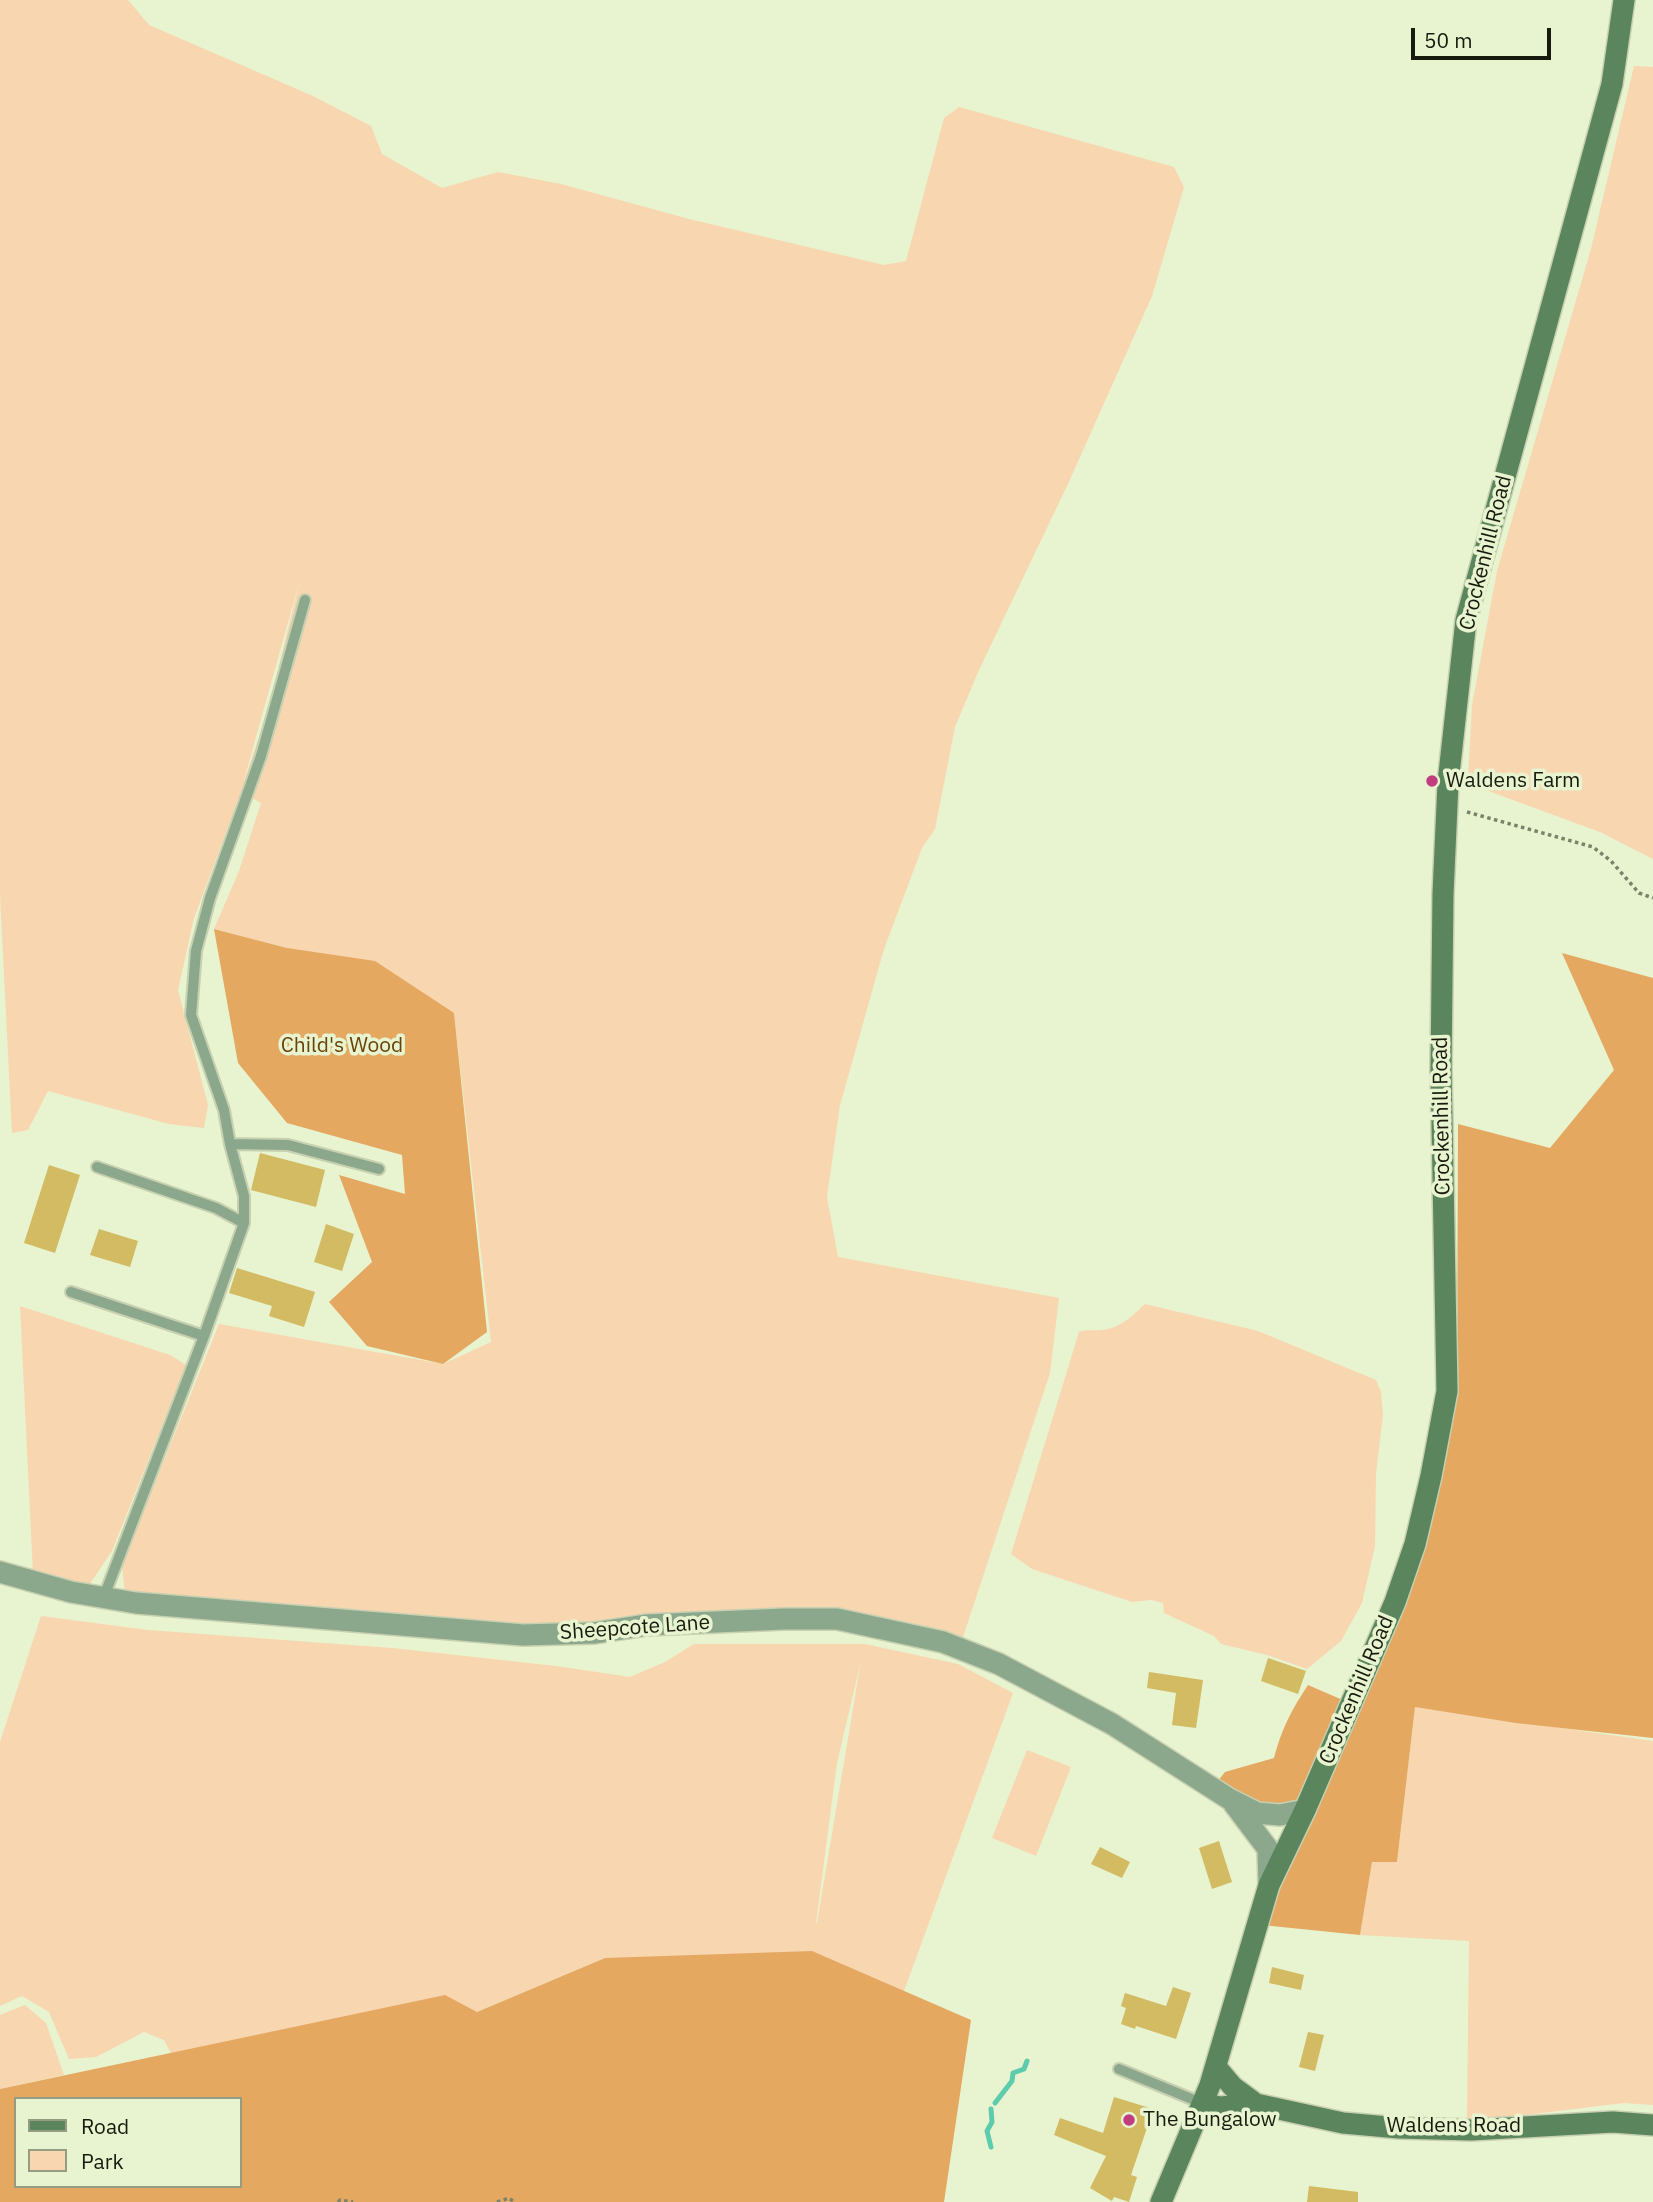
<!DOCTYPE html>
<html>
<head>
<meta charset="utf-8">
<style>
  body { margin:0 }
  #map { position:relative; width:1653px; height:2202px; overflow:hidden; background:#e8f3cf; font-family:"IBM Plex Sans",sans-serif }
  canvas { display:block }
  .legend { position:absolute; left:14px; top:2097px; width:228px; height:91px; box-sizing:border-box; background:#e8f3cf; border:2px solid #949d82; margin:0; padding:9px 12px; list-style:none; font-size:21px; color:#171b0e }
  .legend li { display:flex; align-items:center; gap:14px; height:35px }
  .legend b { width:35px; border:2px solid #949d82 }
  .scale { position:absolute; left:1411px; top:28px; width:140px; height:32px; box-sizing:border-box; border:4px solid #171b0e; border-top:0; padding-left:9px; font-size:21px; line-height:24px; white-space:nowrap; color:#171b0e; -webkit-text-stroke:5px #e8f3cf; paint-order:stroke }
</style>
</head>
<body>
<div id="map">
<canvas width="1653" height="2202"></canvas>
<ul class="legend">
<li><b style="height:9px;background:#5a855d"></b>Road</li>
<li><b style="height:19px;background:#f8d6b0"></b>Park</li>
</ul>
<div class="scale">50 m</div>
</div>
<script>
const c = document.querySelector('canvas').getContext('2d');
c.lineJoin = 'round';
function fillPath(path, color) { c.fillStyle = color; c.fill(path, 'evenodd'); }
function strokePath(path, color, width, dash) { c.strokeStyle = color; c.lineWidth = width; c.lineCap = dash ? 'butt' : 'round'; c.setLineDash(dash || []); c.stroke(path); }
function drawText(font, color, halo, rows, align = 'center') {
  c.font = font + ' "IBM Plex Sans",sans-serif'; c.lineWidth = 7; c.setLineDash([]); c.textBaseline = 'middle'; c.strokeStyle = halo; c.fillStyle = color; for (const [text, x, y, turn = 0] of rows) {
    c.save(); c.translate(x, y); c.rotate((+turn || 0) * Math.PI / 180); c.textAlign = isNaN(turn) ? turn : align; if (halo) c.strokeText(text, 0, 0); c.fillText(text, 0, 0); c.restore();
  }
}
const green = new Path2D(`
  M0 0H128L149 25 313 96 371 126 382 154 442 188 498 172 561 184 689 219 884 265 906 261 944 118 959 107 1174 167 1184 187 1152 296 1067 486 979 670 955 727 935 829 922 848 884 949 840 1105 827 1197 838 1257 1059 1298 1050 1373 963 1637 822 1609 554 1628 125 1594 122 1565 219 1324 443 1364 491 1342 454 1013 287 948 214 929 239 871 261 803 241 792 194 918 178 990 208 1105 204 1128 169 1124 48 1091 28 1130 12 1133 0 896ZM301 576 268 710 244 781V780Z
  M1634 66 1653 67V859L1600 832 1480 788 1468 778 1472 705 1497 571 1591 249Z
  M1145 1304 1258 1331 1376 1380 1381 1392 1383 1415 1376 1473 1375 1546 1362 1603 1341 1641 1307 1669 1267 1655 1221 1644 1214 1636 1164 1613 1163 1603 1151 1600 1132 1602 1032 1569 1011 1554 1079 1332C1088 1329 1094 1331 1102 1330 1121 1328 1132 1316 1145 1304Z
  M20 1306 170 1355 186 1365 112 1551 87 1588 33 1573Z
  M41 1616 148 1630 392 1648 556 1666 630 1677 665 1662 694 1644H865L958 1664 1013 1693 904 1991 605 1958 477 2012 177 2065 164 2040 144 2032 96 2057 69 2059 49 2012 22 1996 0 2006V1742ZM861 1661 817 1923H816L837 1763Z
  M1415 1707 1653 1741V2105L1624 2103 1467 2122 1469 1941 1360 1935 1372 1861 1397 1862Z
  M1027 1750 1071 1767 1036 1856 992 1838Z
  M25 2005 46 2023 64 2075 0 2089V2015Z`);
const forest = new Path2D(`
  M214 929 287 948 375 961 454 1013 487 1332 443 1364 367 1346 329 1302 372 1262 339 1175 405 1194 402 1155 287 1123 238 1063Z
  M1562 953 1653 978V1738L1516 1723 1415 1707 1397 1862H1372L1360 1935 1262 1925 1424 1546 1457 1398 1458 1124 1550 1148 1614 1070Z
  M1308 1685 1345 1701 1302 1805 1259 1807 1217 1782 1225 1772 1274 1758C1281 1730 1292 1709 1308 1685Z
  M812 1951 971 2020 944 2202H0V2089L445 1995 477 2012 605 1958ZM16 2099H240V2186H16Z`);
const stream = new Path2D(`
  M995 2103 1012 2081 1013 2073 1024 2069 1027 2061
  M991 2109 992 2122 987 2131 991 2147`);
const building = new Path2D(`
  M260 1153 325 1170 316 1207 251 1190Z
  M49 1165 80 1175 55 1253 24 1243Z
  M326 1224 354 1234 342 1271 314 1262Z
  M99 1229 138 1241 130 1267 90 1255Z
  M237 1268 315 1292 304 1327 269 1316 272 1306 229 1293Z
  M1268 1658 1306 1671 1298 1694 1261 1681Z
  M1149 1672 1203 1680 1196 1728 1172 1725 1176 1693 1147 1688Z
  M1219 1841 1232 1882 1212 1889 1199 1848Z
  M1100 1847 1130 1862 1122 1878 1091 1864Z
  M1272 1967 1304 1975 1301 1990 1269 1983Z
  M1173 1987 1191 1993 1176 2039 1136 2026 1135 2029 1121 2024 1126 2008 1121 2006 1125 1993 1166 2006Z
  M1308 2032 1324 2035 1315 2071 1299 2067Z
  M1114 2097 1150 2108 1145 2124 1148 2125 1131 2175 1137 2177 1129 2202 1114 2197 1112 2201 1090 2188 1106 2156 1054 2135 1060 2118 1103 2133Z
  M1309 2186 1358 2192V2202H1307Z`);
const path = new Path2D(`
  M1467 812 1593 847 1611 861 1639 893 1653 898
  M338 2202 340 2200 353 2202
  M497 2202 509 2198 514 2202`);
const lane = new Path2D(`
  M230 1144 288 1145 379 1169
  M97 1167 216 1208 244 1223
  M71 1292 204 1336
  M103 1599 204 1336 244 1223V1196L230 1144 224 1110 191 1015 196 951 210 898 261 756 305 600
  M1119 2069 1204 2104`);
const street = new Path2D(`
  M0 1572 71 1592 136 1603 523 1635 594 1633 647 1625 784 1619H837L943 1642 999 1664 1112 1724 1231 1800 1257 1813 1280 1815 1305 1810
  M1234 1804 1268 1849 1269 1885`);
const secondary = new Path2D(`
  M1216 2067 1233 2087 1256 2104
  M1204 2104 1221 2107 1256 2104 1343 2123 1399 2128 1471 2130 1613 2122 1653 2125
  M1161 2202 1210 2085 1269 1885 1305 1810 1395 1602 1415 1544 1431 1476 1447 1391 1441 1070 1443 894 1448 783 1466 620 1612 84 1624 0`);
const markers = [
  [1432,781,7,"#c23d7f"],
  [1129,2120,7,"#c23d7f"]
];
const streetNames = [
  ["Crockenhill Road",1486,553,-76],
  ["Crockenhill Road",1442,1116,-91],
  ["Sheepcote Lane",635,1628,-4],
  ["Crockenhill Road",1357,1690,-67],
  ["Waldens Road",1454,2126]
];
const poiNames = [
  ["Waldens Farm",1446,781],
  ["The Bungalow",1143,2120]
];
const parkNames = [
  ["Child's Wood",342,1046]
];
fillPath(green, '#f8d6b0');
fillPath(forest, '#e4a861');
strokePath(stream, '#5dccac', 5);
fillPath(building, '#d2bb62');
strokePath(lane, '#c7d0b0', 14);
strokePath(street, '#c7d0b0', 24);
strokePath(secondary, '#c7d0b0', 24);
strokePath(path, '#7b826a', 3.5, [3.5, 3.5]);
strokePath(lane, '#8ba78c', 10);
strokePath(street, '#8ba78c', 21);
strokePath(secondary, '#5a855d', 21);
for (const [x, y, r, color] of markers) { const dot = new Path2D(); dot.arc(x, y, r, 0, 2 * Math.PI); c.fillStyle = color; c.fill(dot); strokePath(dot, '#e8f3cf', 2.5); }
drawText('21px', '#171b0e', '#e8f3cf', streetNames);
drawText('21px', '#171b0e', '#e8f3cf', poiNames, 'left');
drawText('21px', '#6a4309', '#e8f3cf', parkNames);
</script>
</body>
</html>
